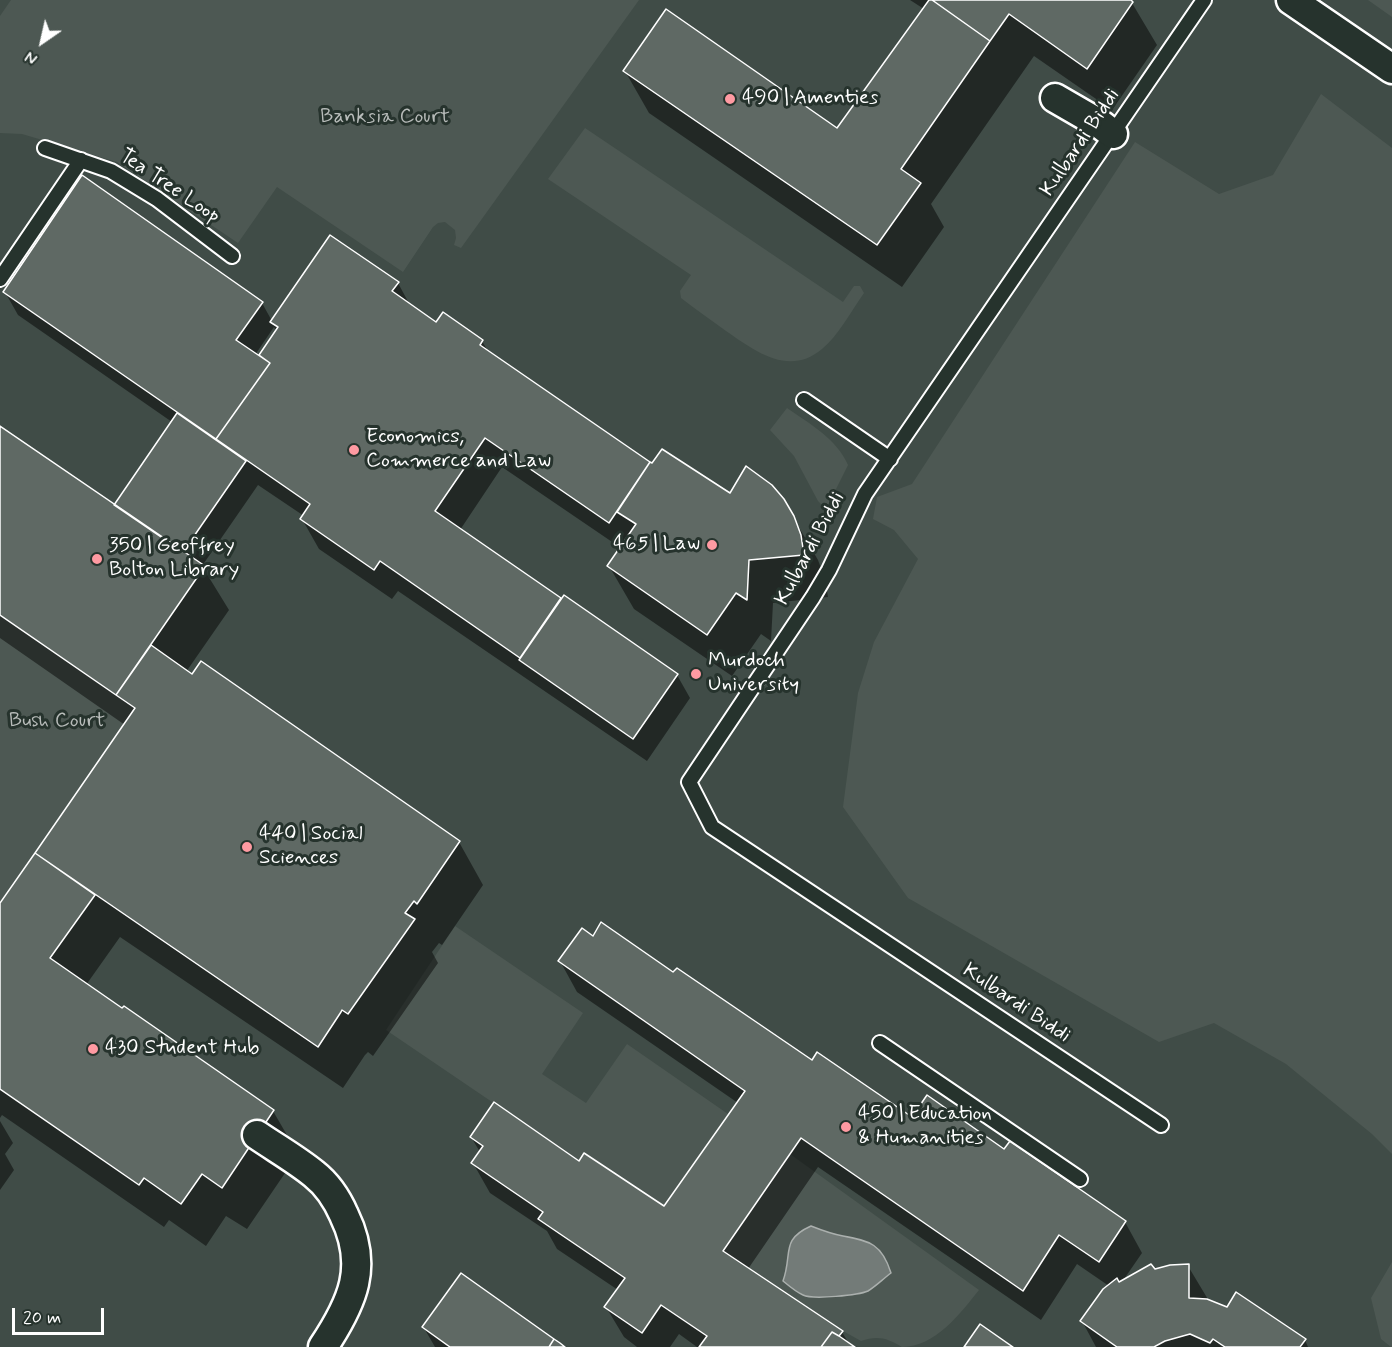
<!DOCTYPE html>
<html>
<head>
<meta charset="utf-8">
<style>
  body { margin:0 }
  #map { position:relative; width:1392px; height:1347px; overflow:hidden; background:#333f3a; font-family:Mynerve,sans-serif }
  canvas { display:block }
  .north { position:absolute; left:12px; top:12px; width:60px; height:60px; -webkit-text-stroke:4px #26332d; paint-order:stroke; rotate:214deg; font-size:16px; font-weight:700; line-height:24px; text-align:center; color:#fff }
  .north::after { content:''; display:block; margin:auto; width:21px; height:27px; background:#fff; clip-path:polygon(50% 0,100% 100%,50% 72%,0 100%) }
  .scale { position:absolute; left:12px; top:1308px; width:92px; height:27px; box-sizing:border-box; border:3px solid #fff; border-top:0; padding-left:8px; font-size:18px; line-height:21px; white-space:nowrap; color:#fff; -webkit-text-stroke:4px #26332d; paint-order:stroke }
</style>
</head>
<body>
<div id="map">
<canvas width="1392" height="1347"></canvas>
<div class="north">N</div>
<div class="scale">20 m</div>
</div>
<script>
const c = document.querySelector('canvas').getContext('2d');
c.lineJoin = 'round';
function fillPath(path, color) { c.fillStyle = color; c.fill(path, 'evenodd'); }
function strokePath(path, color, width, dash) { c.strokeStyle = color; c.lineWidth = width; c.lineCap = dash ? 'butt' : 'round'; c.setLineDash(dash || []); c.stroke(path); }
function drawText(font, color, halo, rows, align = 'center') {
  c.font = font + ' Mynerve,sans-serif'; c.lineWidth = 6; c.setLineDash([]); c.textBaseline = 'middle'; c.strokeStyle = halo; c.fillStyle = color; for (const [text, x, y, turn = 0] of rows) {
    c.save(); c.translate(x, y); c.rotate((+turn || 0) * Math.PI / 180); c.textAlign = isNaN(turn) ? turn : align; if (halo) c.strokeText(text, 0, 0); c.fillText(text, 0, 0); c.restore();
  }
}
const built = new Path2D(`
  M0 0H1392V1347H0Z`);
const green = new Path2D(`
  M11 0H639L461 248 454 245 456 238 455 230 445 222 438 223 433 227 403 272 277 187 238 243 117 162 22 134 0 133V16Z
  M1368 0H1392V17Z
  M1321 94 1392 148V1154L1372 1134 1286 1064 1214 1023 1159 1042 908 898 843 807 858 693 874 642 918 559 894 530 873 519 877 497 912 484 1135 142 1219 194 1273 175Z
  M585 128 843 302 854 286H860L864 293C852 310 838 336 822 349 789 377 755 351 726 331 711 320 695 309 681 298L680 291 691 275 548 179Z
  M787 408C810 424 837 439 848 465L827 507 822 505 818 501 794 456 770 430Z
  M0 615 135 708 0 903Z
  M455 926 583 1013 542 1074 586 1103 627 1044 728 1114 664 1206 585 1153 579 1161 386 1030Z
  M790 1154 979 1290C960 1314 935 1347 902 1347 888 1338 877 1335 861 1341L843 1331 723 1251Z
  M1392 1262V1347H1391L1381 1339 1371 1298Z`);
const water = new Path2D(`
  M811 1226C821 1230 832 1234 843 1236 870 1241 882 1244 891 1273 883 1279 876 1286 868 1291 859 1295 813 1300 803 1295 796 1292 789 1286 783 1281 793 1253 780 1240 811 1226Z`);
const shadow = new Path2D(`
  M910 0H1128L1132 3 1157 45 1112 110 1034 56 931 204 944 227 902 287 649 113 625 71 838 130 924 9Z
  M398 283 411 307 436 324 482 341 489 353 652 465 730 496 783 500 818 560 825 579 828 597 773 603 771 641 761 634 732 676 634 609 609 566 621 548 502 467 460 530 561 601 677 675 690 698 647 761 398 591 392 599 319 549 302 519 304 516 258 485 202 566 229 610 186 672 459 842 483 885 442 945 439 943 432 952 438 963 373 1056 368 1052 365 1055 343 1088 120 937 86 985 273 1111 298 1154 247 1229 226 1216 206 1246 169 1220 164 1227 2 1115 0 1118V905L125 725 0 638V428L114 506 172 422 18 315 5 292 262 303 272 321ZM274 327 277 332 261 355 264 361 255 355Z
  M593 938 673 974 812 1062 912 1119 1005 1151 1125 1222 1142 1253 1122 1282 1154 1271 1188 1266 1209 1301 1305 1340 1308 1347H1096L1082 1321 1109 1286 1077 1264 1041 1320 818 1167 748 1269 842 1332 851 1347H697L679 1334 670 1347H637L624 1337 606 1307 618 1290 557 1249 547 1231 490 1193 473 1163 480 1152 471 1137 579 1163 665 1208 738 1103 577 992 560 961Z
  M0 1121 13 1143 5 1154 14 1170 0 1190Z
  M424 1328 562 1347H435Z`);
const building = new Path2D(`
  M929 0H932L990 41 901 169 921 183 877 245 623 71 666 9 837 128Z
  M932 0H1131L1133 2 1087 69 1009 14 990 41Z
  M82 175 263 302 236 340 270 363 216 439 3 292Z
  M330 235 399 282 392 291 436 322 443 312 483 340 480 345 650 462 609 523 485 438 435 511 561 598 520 658 380 561 374 570 300 519 310 504 216 439 270 363 259 355 278 327 270 322Z
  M177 413 246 461 183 552 114 505Z
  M0 426 205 566 116 695 0 615Z
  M662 449 730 493 746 466 772 485 784 499 794 516 801 535 804 555 749 560 747 600 736 593 707 635 607 566 636 524 617 512 650 462 652 463Z
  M564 595 678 674 633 739 519 660Z
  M151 645 192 674 201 661 460 841 417 904 414 901 405 913 415 919 348 1014 342 1010 341 1012 318 1047 35 853 135 708 116 695Z
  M35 853 95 895 50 958 122 1008 124 1006 274 1110 222 1188 202 1174 181 1204 144 1178 139 1185 0 1089V903Z
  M601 922 673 972 677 968 812 1060 817 1052 912 1117 927 1095 1004 1149 1010 1141 1126 1221 1099 1262 1059 1235 1023 1291 801 1138 723 1251 843 1331 839 1336 832 1332 821 1347H699L707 1336 661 1305 642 1333 604 1307 625 1278 538 1219 543 1212 471 1163 483 1146 470 1137 494 1102 579 1161 584 1153 664 1206 745 1091 558 961 582 928 593 936Z
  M1151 1264 1155 1269 1170 1265 1189 1264V1298L1207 1299 1227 1307 1236 1292 1306 1339 1300 1347H1225L1213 1339 1210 1343 1190 1334 1165 1341 1154 1347H1117L1080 1321 1103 1289 1117 1278 1119 1282Z
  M461 1273 554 1339 549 1347H450L422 1327Z
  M980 1324 1013 1347H964Z
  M832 1332 839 1336 855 1347H821Z
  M554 1339 560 1343 565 1347H549Z`);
const service = new Path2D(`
  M45 148 111 171 157 199 232 256
  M0 279 81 160
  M804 400 890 459
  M880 1043 1080 1179
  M1161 1125 712 827 689 782 813 597 829 570 865 494 1204 0`);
const minor = new Path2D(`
  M1291 0 1392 69
  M1055 98 1100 124 1113 134
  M257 1135C276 1148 297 1160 314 1174 328 1185 337 1199 344 1215 369 1266 353 1302 323 1347`);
const markers = [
  [730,99,6,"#ff9aa2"],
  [354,450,6,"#ff9aa2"],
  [712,545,6,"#ff9aa2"],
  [97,559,6,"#ff9aa2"],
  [696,674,6,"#ff9aa2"],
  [247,847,6,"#ff9aa2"],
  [93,1049,6,"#ff9aa2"],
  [846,1127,6,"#ff9aa2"]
];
const poiNames = [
  ["490 | Amenties",742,99],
  ["Economics,",366,438],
  ["Commerce and Law",366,462],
  ["465 | Law",700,545,"right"],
  ["350 | Geoffrey",109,547],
  ["Bolton Library",109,571],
  ["Murdoch",708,662],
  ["University",708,686],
  ["440 | Social",259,835],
  ["Sciences",259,859],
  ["430 Student Hub",105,1049],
  ["450 | Education",858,1115],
  ["& Humanities",858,1139]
];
const parkNames = [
  ["Banksia Court",385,118],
  ["Bush Court",57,722]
];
const streetNames = [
  ["Kulbardi Biddi",1081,143,-56],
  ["Tea Tree Loop",169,187,34],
  ["Kulbardi Biddi",811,549,-62],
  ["Kulbardi Biddi",1016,1004,34]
];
fillPath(built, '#404c47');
fillPath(green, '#4d5853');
fillPath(water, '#737b78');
strokePath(water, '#abb0ae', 1.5);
fillPath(shadow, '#0007');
fillPath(building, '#5f6964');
strokePath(building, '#fff', 1.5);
strokePath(service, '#fff', 18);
strokePath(minor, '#fff', 33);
strokePath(service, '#26332d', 14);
strokePath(minor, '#26332d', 28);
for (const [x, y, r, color] of markers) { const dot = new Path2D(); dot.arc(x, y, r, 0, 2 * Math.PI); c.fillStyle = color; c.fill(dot); strokePath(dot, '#26332d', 2); }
drawText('21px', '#fff', '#26332d', poiNames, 'left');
drawText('21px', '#b8bcba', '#26332d', parkNames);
drawText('21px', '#fff', '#26332d', streetNames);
</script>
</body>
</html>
